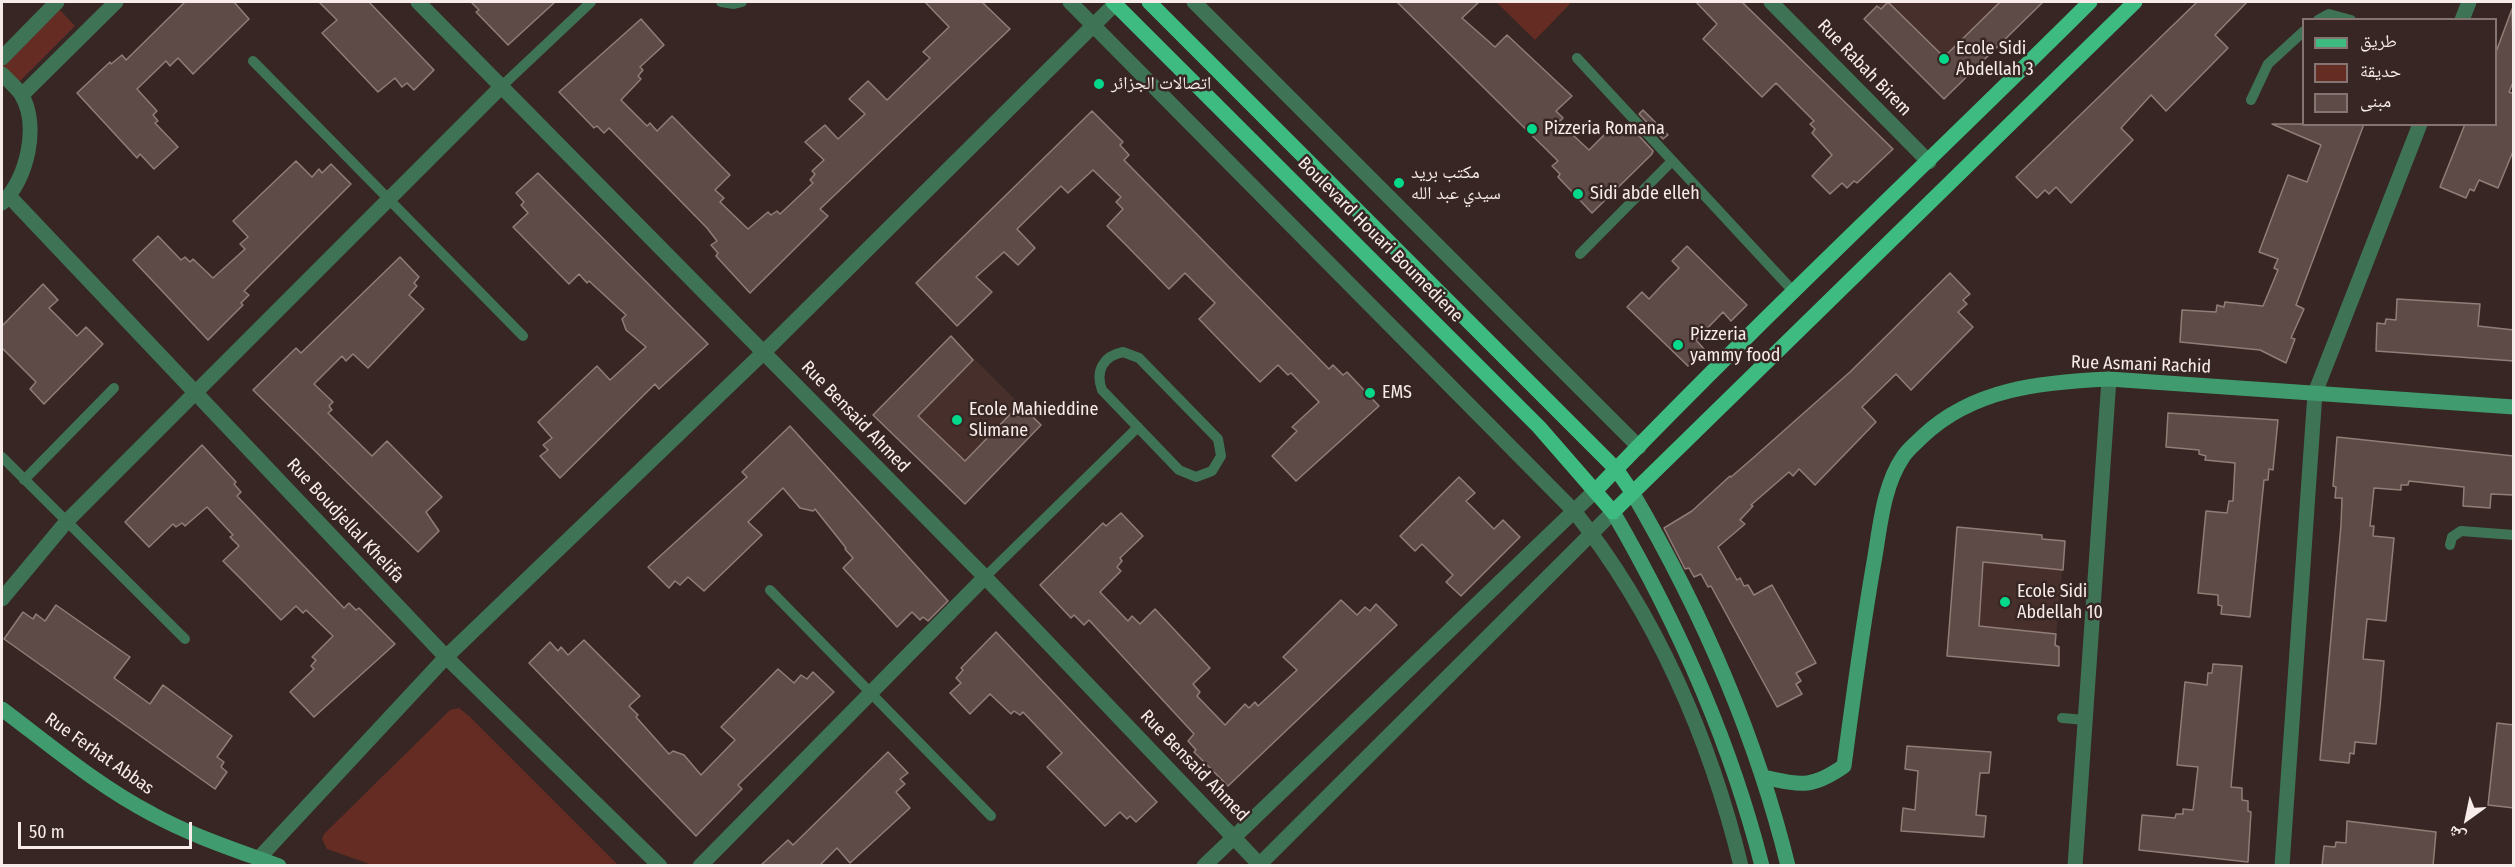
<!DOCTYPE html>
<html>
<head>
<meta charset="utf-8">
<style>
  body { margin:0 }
  #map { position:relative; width:2515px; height:867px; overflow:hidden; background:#372623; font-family:"Fira Sans Condensed","Noto Naskh Arabic",sans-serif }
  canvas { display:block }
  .frame { position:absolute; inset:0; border:3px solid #f7ece9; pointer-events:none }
  .legend { position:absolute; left:2302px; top:18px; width:195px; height:108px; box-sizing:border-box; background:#372623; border:2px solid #847572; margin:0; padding:8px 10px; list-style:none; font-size:18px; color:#f7ece9 }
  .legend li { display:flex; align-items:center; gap:12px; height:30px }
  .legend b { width:30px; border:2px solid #847572 }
  .north { position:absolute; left:2437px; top:789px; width:60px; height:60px; -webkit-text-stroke:4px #372623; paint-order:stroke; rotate:213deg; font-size:16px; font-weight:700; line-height:24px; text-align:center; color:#f7ece9 }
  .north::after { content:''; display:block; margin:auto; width:21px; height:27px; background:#f7ece9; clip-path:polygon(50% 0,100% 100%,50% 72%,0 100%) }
  .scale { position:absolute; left:18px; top:822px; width:174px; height:27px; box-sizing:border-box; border:3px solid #f7ece9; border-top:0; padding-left:8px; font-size:18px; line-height:21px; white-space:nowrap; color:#f7ece9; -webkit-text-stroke:4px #372623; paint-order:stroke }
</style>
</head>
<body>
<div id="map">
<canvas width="2515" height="867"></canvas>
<div class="frame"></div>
<ul class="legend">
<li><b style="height:8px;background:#3ebb80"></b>طريق</li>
<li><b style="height:16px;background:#642c22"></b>حديقة</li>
<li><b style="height:16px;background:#5e4b47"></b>مبنى</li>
</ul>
<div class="north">ش</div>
<div class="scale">50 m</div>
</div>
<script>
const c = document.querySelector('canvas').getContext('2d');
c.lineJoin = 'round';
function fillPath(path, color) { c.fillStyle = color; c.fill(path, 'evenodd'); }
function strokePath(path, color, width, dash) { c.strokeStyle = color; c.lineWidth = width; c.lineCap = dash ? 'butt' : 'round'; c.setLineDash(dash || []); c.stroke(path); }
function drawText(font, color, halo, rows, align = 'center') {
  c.font = font + ' "Fira Sans Condensed","Noto Naskh Arabic",sans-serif'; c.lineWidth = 5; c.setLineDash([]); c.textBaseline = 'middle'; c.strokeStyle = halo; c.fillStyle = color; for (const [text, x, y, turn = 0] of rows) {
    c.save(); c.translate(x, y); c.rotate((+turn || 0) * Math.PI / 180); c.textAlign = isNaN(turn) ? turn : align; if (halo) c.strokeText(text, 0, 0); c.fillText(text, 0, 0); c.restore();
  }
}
const built = new Path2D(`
  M1882 2H2026L2034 10 1944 99 1864 19Z
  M951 336 1041 425 965 504 873 415Z
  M1957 527 2041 535 2042 539 2065 541 2055 645 2059 647V666L1947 656Z`);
const green = new Path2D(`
  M1496 2H1567L1570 4 1535 40Z
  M59 9 75 26 14 87 2 75V66Z
  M459 708 469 716 618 865H372L327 849 322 839 324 834 450 710Z`);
const building = new Path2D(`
  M185 2H234L249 19 193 74 178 58 170 66 166 61 137 89 157 111 153 115 158 121 155 123 178 147 154 169 140 154 137 158 77 93 110 62 111 64 122 55 126 60Z
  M319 2H369L434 70 414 90 407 83 402 87 395 78 378 92 322 33 337 20Z
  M471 2H555L508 45 476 12 479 10Z
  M925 2H982L1010 29 820 209 828 216 750 293 716 256 718 253 711 245 717 241 707 228 609 128 604 133 597 126 594 128 559 92 641 19 664 45 640 67 643 70 638 76 641 79 621 100 647 126 650 123 657 131 672 116 730 175 715 190 724 198 720 202 748 229 768 212 771 215 777 211 780 214 813 183 810 180 815 174 812 171 824 160 805 142 825 125 838 139 865 114 849 99 868 81 887 100 930 58 923 52 949 27Z
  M1397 2H1479L1462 18 1495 47 1507 35 1572 96 1556 111 1563 118 1559 122 1589 150 1608 131 1611 135 1617 130 1620 133 1629 125 1653 151 1652 154 1592 213 1558 177 1560 174 1552 166 1558 161Z
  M1696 2H1742L1893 149 1857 183 1854 181 1847 188 1842 183 1830 194 1812 176 1832 155 1812 133 1815 129 1810 124 1814 121 1776 83 1762 97 1703 39 1717 24Z
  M1888 2 1944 57 2000 2H2043L1944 99 1864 19 1877 6 1881 9Z
  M2197 2H2247L2215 35 2228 48 2166 111 2151 95 2121 128 2133 140 2071 203 2056 187 2049 194 2045 190 2037 198 2016 177Z
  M2512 9 2514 80 2509 92 2514 94V149L2498 188 2479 180 2474 191 2470 189 2466 198 2440 187 2465 124H2496V52Z
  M1643 110 1668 135 1663 139 1639 114Z
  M1092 111 1123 142 1120 145 1129 155 1124 160 1329 369 1333 365 1343 375 1347 372 1379 406 1296 481 1272 456 1297 431 1292 427 1319 402 1291 373 1288 375 1278 365 1260 382 1199 319 1215 303 1185 273 1169 289 1126 245 1107 226 1123 209 1116 202 1121 197 1093 170 1068 193 1061 186 1017 229 1035 248 1018 265 1004 252 976 277 992 292 957 326 916 283Z
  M2272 124H2364L2296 305 2304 309 2291 338 2295 339 2286 363 2260 350 2180 342 2182 310 2216 312 2217 305 2224 307 2225 302 2263 306 2278 270 2274 268 2278 259 2259 252 2288 175 2307 182 2321 145Z
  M296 161 312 177 319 169 322 173 331 164 351 184 244 291 249 295 241 303 243 305 208 340 133 260 158 236 181 260 185 257 190 262 193 259 213 278 245 249 240 244 248 237 233 221Z
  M538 173 708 344 659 389 655 384 560 478 540 456 548 450 543 445 552 438 538 422 597 366 610 380 646 347 626 330 622 319 626 315 589 281 587 283 579 274 569 284 513 227 528 213 521 205 524 202 516 193Z
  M1687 246 1747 305 1731 321 1723 312 1696 340 1704 349 1688 366 1627 307 1642 292 1649 299 1663 284 1679 268 1672 261Z
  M400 257 419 277 414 283 417 286 409 295 424 309 368 368 353 354 346 361 342 356 314 384 333 402 329 406 332 410 328 413 372 456 387 441 442 497 426 512 439 531 418 552 253 390 296 348 301 353Z
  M1950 273 1970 294 1963 300 1967 304 1958 312 1973 327 1911 390 1896 374 1862 407 1876 422 1815 485 1799 469 1793 476 1789 472 1751 505 1753 506 1740 520 1745 524 1718 547 1737 580 1740 578 1744 586 1748 585 1754 595 1772 585 1816 663 1796 673 1801 681 1796 684 1802 694 1777 707 1711 586 1708 587 1701 574 1694 577 1689 568 1685 569 1664 528 1692 511 1730 476 1731 477 1753 458 1850 372Z
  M43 284 58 300 49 308 77 336 86 327 103 344 44 404 30 389 36 382 2 348V326Z
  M2397 299 2480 304 2478 326 2514 330V361L2376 351 2377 323 2385 324 2386 319 2396 320Z
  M951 336 973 360 918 416 965 461 1020 404 1041 425 965 504 873 415Z
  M2168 413 2278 420 2273 470 2269 469 2268 480H2264L2250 617 2221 614 2222 606 2218 605V595L2198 593 2206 511 2227 513 2229 501H2233L2235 463 2205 460 2206 456 2199 454V450L2166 447Z
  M790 426 948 601 928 621 923 617 920 620 912 612 897 627 843 568 853 558 845 549 846 548 815 509 813 511 800 508 783 488 748 522 762 535 704 591 688 577 680 585 675 581 669 588 648 567 747 477 742 472Z
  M2337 437 2514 456V495L2491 494 2490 508 2463 506 2464 487 2409 481 2408 485H2401V490L2374 488 2370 526H2374L2373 536 2394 538 2386 621 2367 619 2363 659 2384 661 2380 707 2376 744 2355 742 2354 754 2350 753 2349 763 2320 760 2341 525 2342 498H2335L2336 487 2333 486Z
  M202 445 236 482 234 484 241 492 237 496 344 608 349 603 356 610 359 608 395 644 314 717 290 692 314 669 311 666 316 660 312 657 333 636 306 610 303 613 296 606 281 620 243 581 223 561 239 546 230 537 233 535 207 507 185 526 182 523 176 527 173 524 149 547 125 522Z
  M1459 477 1475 493 1466 501 1494 529 1503 520 1520 537 1461 596 1446 582 1453 575 1422 544 1415 551 1400 536Z
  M1121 513 1143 536 1120 558 1122 561 1117 567 1121 571 1100 592 1128 621 1132 616 1140 624 1155 609 1210 668 1193 684 1200 692 1197 696 1225 725 1245 704 1249 708 1255 702 1258 706 1297 670 1283 657 1341 600 1357 615 1365 607 1370 611 1376 604 1397 625 1228 786 1194 752 1196 750 1188 741 1194 734 1089 620 1084 625 1074 615 1071 618 1040 585 1103 523 1106 526Z
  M1957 527 2042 535V539L2065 541 2063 570 1983 562 1979 626 2056 634 2055 645 2059 647V666L1947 656Z
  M56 605 130 657 114 678 150 704 163 685 232 736 217 757 224 762 221 767 227 772 215 789 4 639 23 612 33 619 36 614 45 621Z
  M996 632 1157 802 1136 822 1130 816 1127 819 1120 812 1105 826 1047 767 1062 753 1023 712 1020 715 1014 711 1011 714 990 694 970 714 950 693 961 683 956 678 963 670 961 668Z
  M584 640 640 696 629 706 638 715 636 717 669 754 673 751 684 755 701 775 735 740 721 727 778 669 794 683 801 675 807 679 813 672 834 692 738 785 742 789 696 836 529 663 550 642 558 651 561 647 568 655Z
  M2213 664 2242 666 2231 787 2242 788V800L2248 801V811L2251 812 2248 862 2139 850 2142 815 2175 818 2176 814H2183V809L2193 810 2198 767 2177 765 2185 682 2207 685 2208 673H2212Z
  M2497 723 2514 725V808L2488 805Z
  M1907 746 1991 752 1989 773H1980L1976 815 1986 816 1984 837 1901 831 1903 808 1915 810 1918 771 1905 769Z
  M888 752 908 773 900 779 905 784 896 792 910 808 850 863 837 848 819 866H760L788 840 793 845Z
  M2347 821 2436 832 2433 866H2322L2324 846 2335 847 2336 842 2346 843Z`);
const lane = new Path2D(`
  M721 2 734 4 742 2
  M2318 20 2329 14 2351 20
  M1577 58 1793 291
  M253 61 523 336
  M503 85 591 2
  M2251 100 2268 64 2304 31
  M1580 254 1672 161
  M1123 352 1139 358 1218 439 1221 456 1212 471 1196 477 1179 470 1102 390C1095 371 1103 356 1123 352Z
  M2 457 185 639
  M24 480 114 388
  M2450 545 2452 537 2461 531 2514 535
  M985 577 1138 427
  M770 590 991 816
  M2062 718 2085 720`);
const street = new Path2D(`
  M418 2 985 577 1259 864
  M1070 2 1574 511C1656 614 1710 739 1741 866
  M1194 2 1639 447
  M1771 2 1929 162
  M2462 20 2469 2
  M2 58 57 2
  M2 74C8 80 16 87 21 94 40 125 27 180 2 203
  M22 95 116 2
  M9 196 446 657 660 866
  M2 599 67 521 503 85
  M259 858 446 657 764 352 1117 2
  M700 866 985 577
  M1204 866 1596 490
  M1258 866 1613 512
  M2075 866 2109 379
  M2282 866 2315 393 2420 124`);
const secondary = new Path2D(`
  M1632 492C1701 610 1755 732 1788 866
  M1613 512C1678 624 1730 740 1762 866
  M2 709C50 745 98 786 152 814 192 836 236 850 279 866
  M1763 777C1801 785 1811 789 1844 766 1853 698 1862 630 1874 562 1880 528 1883 486 1903 457 1907 450 1916 443 1922 437 1973 388 2043 382 2109 379L2514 407`);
const primary = new Path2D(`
  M1113 2 1539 427 1613 512 2135 2
  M1149 2 1616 469 1632 492
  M1596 490C1756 323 1926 165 2090 2`);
const markers = [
  [1944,59,6,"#04d98b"],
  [1099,84,6,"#04d98b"],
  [1532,129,6,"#04d98b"],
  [1399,183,6,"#04d98b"],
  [1578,194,6,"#04d98b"],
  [1678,345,6,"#04d98b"],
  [1370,393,6,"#04d98b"],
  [957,420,6,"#04d98b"],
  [2005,602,6,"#04d98b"]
];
const poiNames = [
  ["Ecole Sidi",1956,49],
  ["Abdellah 3",1956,70],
  ["اتصالات الجزائر",1111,84],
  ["Pizzeria Romana",1544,129],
  ["مكتب بريد",1411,173],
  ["سيدي عبد الله",1411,194],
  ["Sidi abde elleh",1590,194],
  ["Pizzeria",1690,335],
  ["yammy food",1690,356],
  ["EMS",1382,393],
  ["Ecole Mahieddine",969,410],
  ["Slimane",969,431],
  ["Ecole Sidi",2017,592],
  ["Abdellah 10",2017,613]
];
const streetNames = [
  ["Rue Rabah Birem",1864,68,46],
  ["Boulevard Houari Boumediene",1380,240,45],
  ["Rue Asmani Rachid",2141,365,2],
  ["Rue Bensaid Ahmed",855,417,46],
  ["Rue Boudjellal Khelifa",345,521,47],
  ["Rue Ferhat Abbas",99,754,35],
  ["Rue Bensaid Ahmed",1194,766,46]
];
fillPath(built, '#47302b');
fillPath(green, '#642c22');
fillPath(building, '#5e4b47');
strokePath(building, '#917d78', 1.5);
strokePath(lane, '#3e7356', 10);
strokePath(street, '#3e7356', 15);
strokePath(secondary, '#409c6e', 15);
strokePath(primary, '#3ebb80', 15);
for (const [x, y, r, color] of markers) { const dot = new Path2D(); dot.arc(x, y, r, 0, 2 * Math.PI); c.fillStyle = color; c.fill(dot); strokePath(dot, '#372623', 2); }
drawText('18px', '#f7ece9', '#372623', poiNames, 'left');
drawText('18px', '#f7ece9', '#372623', streetNames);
</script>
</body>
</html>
